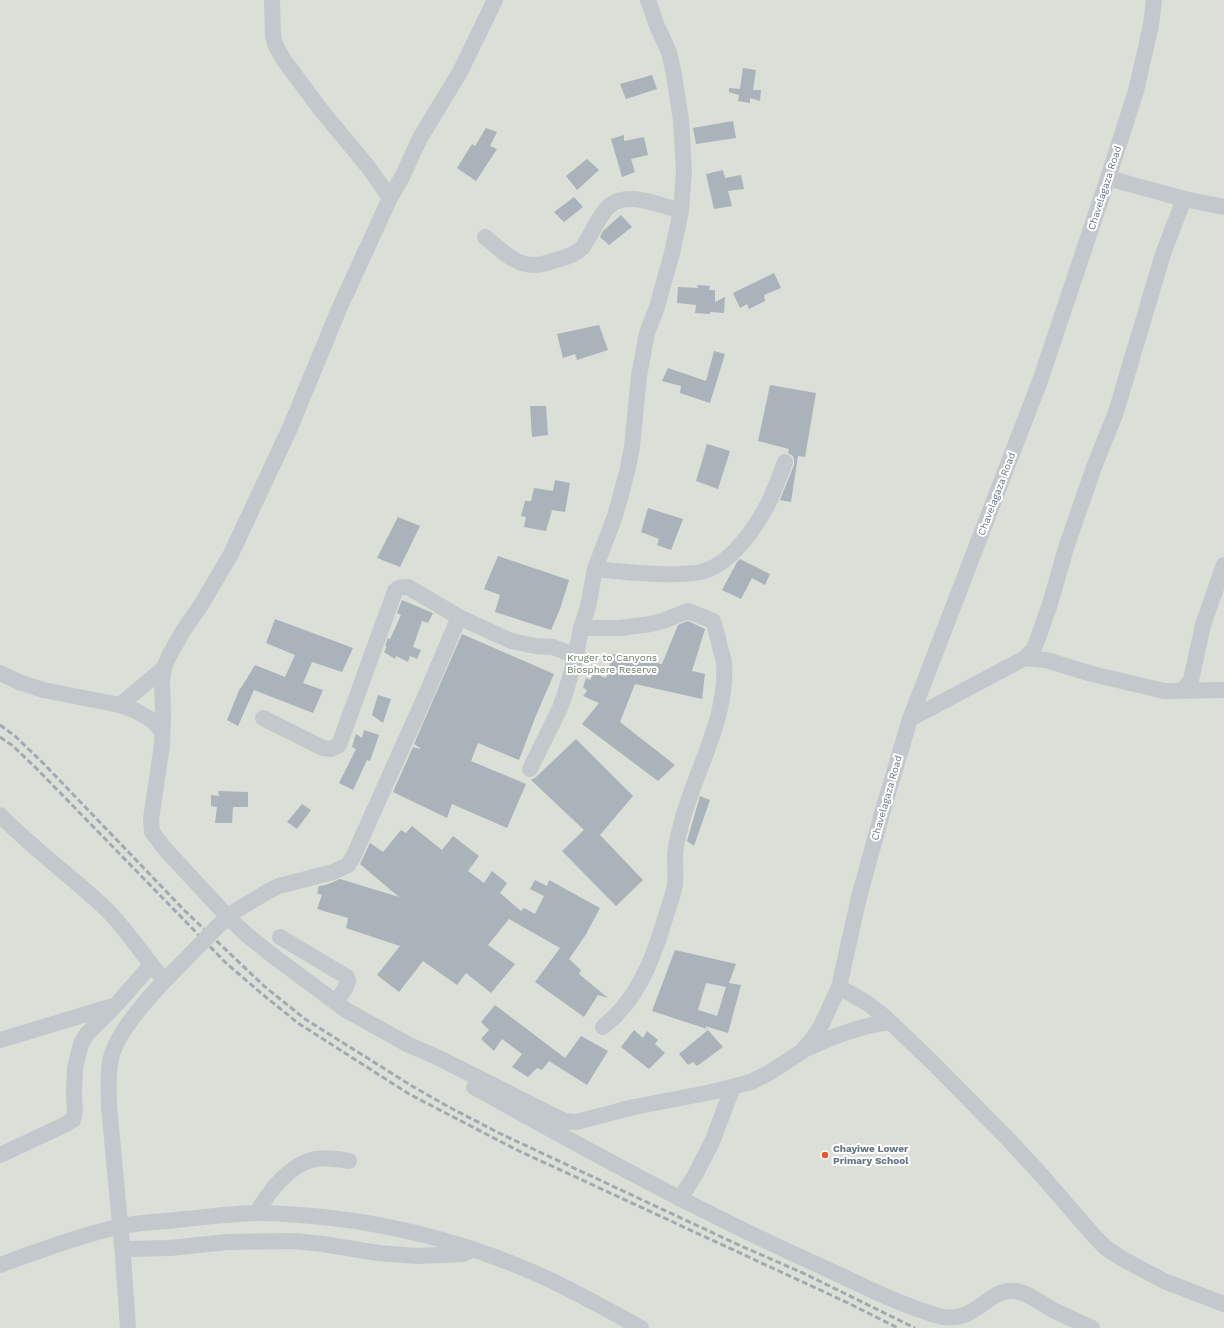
<!DOCTYPE html>
<html>
<head>
<meta charset="utf-8">
<style>
  body { margin:0 }
  canvas { display:block; background:#fafaf8 }
</style>
</head>
<body>
<canvas width="1224" height="1328"></canvas>
<script>
const c = document.querySelector('canvas').getContext('2d');
c.lineJoin = 'round';
function fillPath(path, color) { c.fillStyle = color; c.fill(path, 'evenodd'); }
function strokePath(path, color, width, dash) { c.strokeStyle = color; c.lineWidth = width; c.lineCap = dash ? 'butt' : 'round'; c.setLineDash(dash || []); c.stroke(path); }
function drawText(font, color, halo, rows, align = 'center') {
  c.font = font + ' "Work Sans",sans-serif'; c.lineWidth = 4; c.setLineDash([]); c.textBaseline = 'middle'; c.strokeStyle = halo; c.fillStyle = color; for (const [text, x, y, turn = 0] of rows) {
    c.save(); c.translate(x, y); c.rotate((+turn || 0) * Math.PI / 180); c.textAlign = isNaN(turn) ? turn : align; if (halo) c.strokeText(text, 0, 0); c.fillText(text, 0, 0); c.restore();
  }
}
const green = new Path2D(`
  M0 0H1224V1328H0Z`);
const building = new Path2D(`
  M743 68 756 70 753 90H761L760 101 750 98V103L738 101 739 95 729 92V88L740 89Z
  M652 75 657 89 626 99 620 84Z
  M733 121 736 138 696 144 693 128Z
  M486 128 497 132 490 146 497 149 476 181 457 168 472 144 475 146Z
  M624 135V141L644 137 648 155 631 159 635 172 622 177 611 139Z
  M587 159 599 170 577 190 566 176Z
  M723 170 725 178 741 175 744 189 728 191 732 206 714 209 706 174Z
  M574 197 583 207 564 222 554 212Z
  M621 215 632 227 609 245 600 237 603 231Z
  M774 273 781 288 764 295 765 301 749 309 747 304 740 308 733 293Z
  M697 285 710 286 709 290H715V302L725 297 724 313 710 312V314L695 313 696 305 677 303 678 287 698 288Z
  M599 325 608 350 577 360 575 354 563 358 557 334Z
  M714 351 725 354 710 403 680 393 681 386 662 381 668 368 706 381Z
  M770 385 816 393 805 457 798 456 791 502 780 500 794 465V460L793 456 788 453 789 449 758 441Z
  M530 406H546L548 435 532 437Z
  M707 444 730 451 718 489 696 481Z
  M555 480 570 483 565 512 552 510 546 531 524 527 526 517 521 516 525 501H531L534 488 553 491Z
  M648 508 683 519 671 550 657 545 659 539 641 532Z
  M398 517 420 526 400 567 377 558Z
  M498 556 569 580 560 609 551 630 495 612 500 595 484 589Z
  M740 559 770 574 765 585 752 578 741 599 722 590 737 562Z
  M402 600 433 613 428 623 422 621 413 647 421 650 417 659 410 656 408 662 396 656 395 659 384 652 387 646H385L388 638 390 639 401 615 397 613Z
  M275 619 353 648 342 672 312 662 303 683 323 690 313 713 254 690 238 726 227 720 240 688H241L255 665 285 677 295 655 266 643Z
  M688 621 705 629 692 671 705 674 702 699 635 684 620 722 675 765 658 781 582 724 599 703 583 696 587 691 583 687 586 678 590 680 594 673 606 678 613 654 662 664 678 625Z
  M462 634 554 674 535 718 519 760 478 743 471 761 526 784 507 828 452 804 447 818 393 792 413 747 420 749V748L414 744Z
  M378 695 391 699 383 723 372 715Z
  M364 730 379 735 370 761 367 760 353 790 339 783 356 749 352 747 356 734 362 738Z
  M576 739 633 796 600 835 643 880 616 906 562 851 584 830 531 780 536 777Z
  M218 791 248 792V807H233L232 823H215L217 807 211 806V795L219 796Z
  M700 796 710 800 694 846 687 841Z
  M302 804 311 810 297 829 287 822Z
  M412 826 442 850 453 836 479 856 468 871 484 883 492 871 507 883 500 893 521 911 524 908 535 914 544 896 530 889 535 880 547 886 549 880 600 908 585 936 569 959 581 970 579 974 608 998 598 995 584 1017 535 982 560 948 509 919 488 945 515 964 491 993 466 973 457 985 423 961 399 992 377 975 400 946 346 928 348 918 317 909 322 895 317 893 319 886 326 885 340 879 399 897 360 864 370 843 383 852 401 830 406 833Z
  M675 950 736 964 729 983 741 985 728 1033 705 1026 707 1029 652 1011ZM706 983 726 987 717 1016 698 1010Z
  M495 1005 565 1058 581 1036 608 1051 587 1085 549 1061 542 1070 537 1068 528 1077 512 1067 522 1054 502 1039 494 1051 481 1039 489 1030 481 1022Z
  M634 1030 643 1038 647 1031 658 1040 655 1044 665 1053 649 1069 621 1047Z
  M708 1030 723 1047 697 1066 693 1062 688 1065 679 1054Z`);
const minor = new Path2D(`
  M272 0 273 35 275 44 283 59 321 110 369 168 390 198
  M495 0 460 72 420 138 403 175 390 198 339 309 290 428 231 554 201 605 183 631 169 656 164 668 162 680 163 715 162 745 151 819 152 832 165 849 227 916 247 935 272 955 346 1010 409 1045 437 1057 556 1117 565 1121 576 1122 634 1107 707 1093 751 1082 769 1073 801 1052 811 1041 821 1026 839 987 859 897 883 810 910 719 1040 381 1108 178 1136 91 1151 25 1154 0
  M1108 178 1184 199 1224 207
  M485 237C499 248 515 266 535 265 542 265 549 262 556 260 565 258 576 254 583 247 592 234 601 209 615 202 634 193 662 206 681 211
  M595 569C624 572 651 575 680 574 688 573 697 574 704 571 732 563 756 527 769 502 775 489 780 475 785 462
  M581 628H620L651 624 663 621 688 611 713 621C716 630 718 638 720 647 721 652 723 657 724 662 728 718 696 769 682 821 679 833 675 845 675 857 675 866 676 875 675 884 673 897 668 909 664 922 652 962 637 1000 603 1027
  M1025 658 1046 660 1092 674 1164 691 1224 690
  M0 673 19 682 43 690 120 705 134 710 152 720 162 731
  M1182 691 1191 680 1203 625 1224 565
  M120 705 164 668
  M263 718 323 748 331 749 339 745 395 591C399 587 402 587 408 587L459 617 511 641 535 646 553 647 576 656 581 628 588 607 595 569 615 516 627 472 632 447 639 376 647 333 657 307 672 253 681 211 684 171 681 120 674 75 669 52 657 26 648 0
  M910 719 1025 658 1033 650 1037 641 1050 604 1066 548 1094 467 1116 412 1163 254 1184 199
  M530 769 560 708 565 694 576 656
  M0 815C32 848 70 875 104 907 124 926 140 951 158 973
  M222 923 227 916 267 892 279 886 333 872 348 865 353 857 367 826 428 690 459 617
  M280 937 347 977 348 981 346 987 336 1002
  M839 987 867 1003 885 1017 932 1062 1010 1141 1043 1177 1095 1237 1106 1248 1121 1258 1164 1281 1224 1304
  M0 1040 113 1006
  M806 1049C834 1036 859 1026 890 1022
  M474 1087C587 1150 700 1212 818 1265 856 1282 895 1303 935 1315 975 1328 986 1288 1015 1291 1029 1293 1042 1304 1055 1311 1067 1317 1080 1322 1092 1328
  M0 1155 62 1126 73 1120 75 1112 74 1094 75 1068 81 1044 86 1035 116 1005 151 965
  M680 1199 695 1175 712 1142 733 1087
  M257 1213C268 1192 290 1164 315 1159 326 1157 338 1159 349 1161
  M122 1249 170 1248 227 1242 294 1241 323 1244 378 1253 417 1256 463 1254 471 1250
  M0 1265C39 1251 78 1236 118 1227 139 1222 164 1222 185 1219 209 1217 235 1213 259 1213 358 1215 456 1237 546 1278 578 1293 610 1311 641 1328
  M128 1328 123 1256 109 1106C109 1090 107 1070 112 1054 122 1024 158 987 181 964`);
const rail = new Path2D(`
  M0 725 15 736 44 764 184 910 264 986 305 1019 412 1086 447 1106 501 1134 741 1246 803 1273 915 1328
  M0 737 13 746 37 769 226 963 262 994 298 1023 409 1094 515 1149 846 1302 898 1328`);
const minorBridge = new Path2D(`
  M181 964 220 924`);
const markers = [
  [825,1155,4,"#e4572e"]
];
const streetNames = [
  ["Chavelagaza Road",1105,188,-72],
  ["Chavelagaza Road",997,494,-69],
  ["Chavelagaza Road",887,798,-74]
];
const parkNames = [
  ["Kruger to Canyons",612,658],
  ["Biosphere Reserve",612,670]
];
const poiNames = [
  ["Chayiwe Lower",833,1149],
  ["Primary School",833,1161]
];
fillPath(green, '#dadfd7');
fillPath(building, '#aab3b9');
strokePath(minor, '#c3c8cc', 16);
strokePath(rail, '#a2aab0', 3, [6, 3]);
strokePath(minorBridge, '#c3c8cc', 16);
for (const [x, y, r, color] of markers) { const dot = new Path2D(); dot.arc(x, y, r, 0, 2 * Math.PI); c.fillStyle = color; c.fill(dot); strokePath(dot, '#fff', 1.5); }
drawText('10px', '#657683', '#fff', streetNames);
drawText('10px', '#687a64', '#fff', parkNames);
drawText('bold 10px', '#657683', '#fff', poiNames, 'left');
</script>
</body>
</html>
